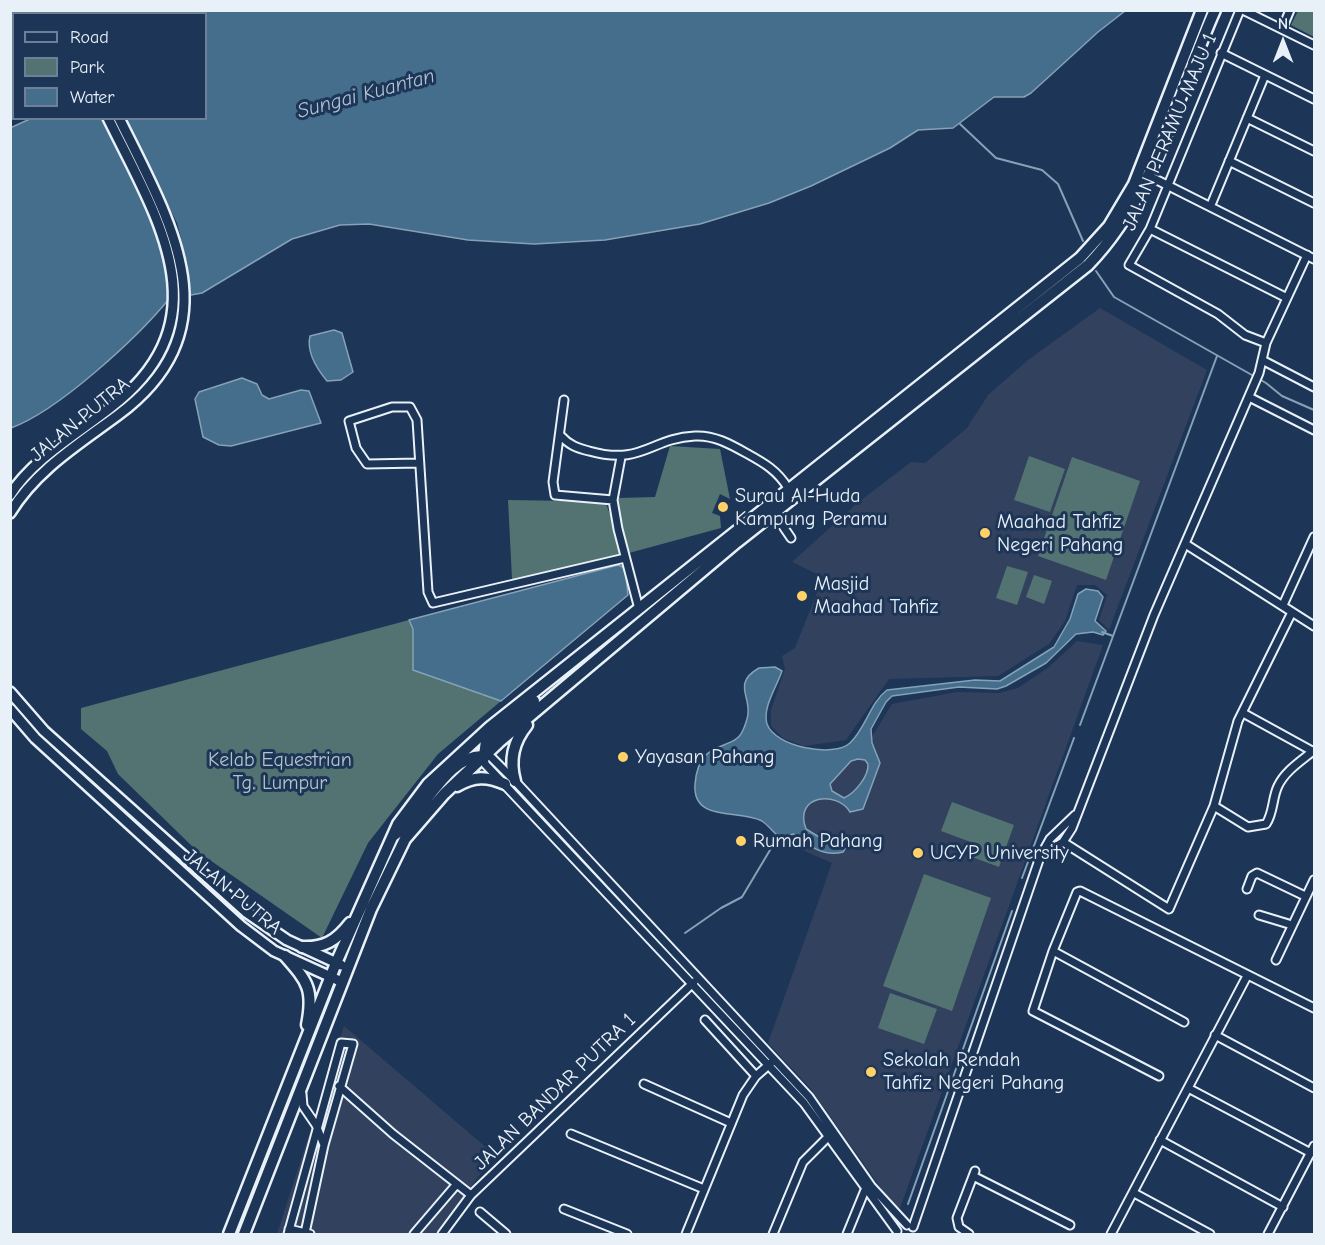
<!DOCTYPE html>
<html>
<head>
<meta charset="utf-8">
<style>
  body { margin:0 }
  #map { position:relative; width:1325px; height:1245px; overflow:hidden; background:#1d3557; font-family:"Comic Neue",sans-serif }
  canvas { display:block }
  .frame { position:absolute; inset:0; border:12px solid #e8f1f8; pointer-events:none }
  .legend { position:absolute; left:12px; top:12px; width:195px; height:108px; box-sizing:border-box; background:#1d3557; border:2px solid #6e8097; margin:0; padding:8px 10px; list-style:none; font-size:18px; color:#e8f1f8 }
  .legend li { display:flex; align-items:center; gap:12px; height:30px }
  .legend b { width:30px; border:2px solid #6e8097 }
  .north { position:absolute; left:1253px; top:12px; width:60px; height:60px; -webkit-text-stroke:4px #1d3557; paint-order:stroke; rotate:0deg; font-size:16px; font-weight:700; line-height:24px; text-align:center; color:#e8f1f8 }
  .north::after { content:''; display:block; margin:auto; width:21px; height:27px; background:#e8f1f8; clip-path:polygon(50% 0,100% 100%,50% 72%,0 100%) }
</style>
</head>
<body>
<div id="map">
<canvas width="1325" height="1245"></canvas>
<div class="frame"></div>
<ul class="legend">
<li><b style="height:8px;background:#1d3557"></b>Road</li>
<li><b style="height:16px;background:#527372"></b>Park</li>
<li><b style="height:16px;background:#446e8b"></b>Water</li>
</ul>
<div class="north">N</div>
</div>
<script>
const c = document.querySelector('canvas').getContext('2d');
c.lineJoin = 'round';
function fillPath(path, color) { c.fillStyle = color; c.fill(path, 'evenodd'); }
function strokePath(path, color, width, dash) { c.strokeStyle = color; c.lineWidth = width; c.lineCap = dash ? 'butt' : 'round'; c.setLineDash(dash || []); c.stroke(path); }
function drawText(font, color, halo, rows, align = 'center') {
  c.font = font + ' "Comic Neue",sans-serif'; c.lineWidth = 6; c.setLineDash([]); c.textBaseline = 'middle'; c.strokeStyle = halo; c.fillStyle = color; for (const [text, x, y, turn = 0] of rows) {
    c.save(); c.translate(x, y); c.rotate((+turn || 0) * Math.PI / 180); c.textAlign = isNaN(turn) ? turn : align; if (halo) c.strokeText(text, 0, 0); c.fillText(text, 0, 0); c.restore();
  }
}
const built = new Path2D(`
  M1100 308 1207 370 1109 630 1099 620 1107 595 1095 585H1077L1065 621 1049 644 998 676 889 679 846 740 804 746 783 738 771 726V710L785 669 782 656 795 648 823 577 792 562 856 504 911 462 925 463 967 428 988 395 1028 360Z
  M1077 641 1103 645 900 1208 893 1205 810 1088 768 1043 832 863 786 843 806 794 864 750 892 704 957 692 999 693 1018 688 1049 667Z
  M344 1026 488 1149 484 1169 436 1234H277Z`);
const green = new Path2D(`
  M1298 11H1314V37L1291 25Z
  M670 446 720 449 730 499 720 494 712 513 720 516 721 528 629 553 619 513 618 498 655 497Z
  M1029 456 1065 469 1050 512 1014 500Z
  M1072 457 1140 481 1106 580 1038 556Z
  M508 500 575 501 606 504 613 522 620 555 518 580 512 579Z
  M1007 566 1028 572 1017 605 996 598Z
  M1034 575 1052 581 1044 604 1026 597Z
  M409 620 413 629 414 670 501 701 438 754 368 843 322 938 197 851 118 774 107 751 81 729V708Z
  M952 802 1014 825 999 867 972 857 976 844 941 831Z
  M924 874 991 898 952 1011 883 986Z
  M890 993 937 1009 924 1044 878 1028Z`);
const water = new Path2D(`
  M199 11H1125L1098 32 1031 93 1024 97H994L953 128 918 130 890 148 811 186 769 203 700 224 605 240 534 244 468 240 369 224 340 225 292 239 202 293 169 299C137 338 58 411 11 428L10 128 30 119 206 118V14L199 13Z
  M334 330 342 333 353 372 341 380 327 381C317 369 306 353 310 336Z
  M242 378 257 384 262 395 269 399 301 390 309 391 321 423 231 446 219 445 203 437 195 399 199 392Z
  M618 565 625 568 628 595 501 701 413 670V629L409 620Z
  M1086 589 1098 591 1103 597 1095 621 1106 631 1103 635 1093 632 1076 634 1046 663 1006 686 997 689 959 687 892 696 886 702 871 729 872 743 880 763 863 809 850 812C837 790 793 795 806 829L824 840 843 839 846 847 843 852C823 857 809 846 794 834L779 837C773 832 768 825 762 821 740 809 692 823 695 784 699 736 734 753 743 730 745 726 748 717 748 713 750 695 733 683 759 668L775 667 782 671C777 686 762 708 767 724 775 747 834 758 850 743 866 728 870 703 887 690L975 680 1000 681 1054 647 1070 619 1078 594ZM858 759 865 760 868 764C869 776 855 793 844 798L832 791 830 784 851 761Z`);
const pier = new Path2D(`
  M102 119H127L177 223 188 266 189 299H174L168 305 169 289 162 244Z`);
const stream = new Path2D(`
  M960 124 996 158 1042 170 1058 184 1083 241
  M1096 271 1114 297 1266 383 1282 396 1314 410
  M1102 632 1113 636
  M1080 725 1217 356
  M1022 878 1074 738
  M685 933 721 908 742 897 779 835
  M908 1204 1012 911`);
const minor = new Path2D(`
  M80 10 82 14
  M1240 10 1150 229 1129 265 1218 314 1245 335 1266 343
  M1243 10 1314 45
  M10 12 13 10
  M1282 29 1290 10
  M1221 53 1314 99
  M1247 118 1314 151
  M1229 161 1314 203
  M1149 176 1314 259
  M1211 205 1265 75
  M1150 229 1287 298
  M1264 361 1314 387
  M1249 397 1314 430
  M564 400 553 482 555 495 613 500
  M561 436C569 445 577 448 589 451 643 466 650 438 695 436 714 435 730 444 746 453 764 463 777 470 788 488
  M621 457 613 500 618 529 639 609
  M419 463 367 464 356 448 349 421 392 407H410L417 420 428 592 433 603 625 558
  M774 513 791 538
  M1187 545 1314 626
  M1283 605 1314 537
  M1243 713 1314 752
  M1214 806 1248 827 1266 824C1274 812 1272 798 1278 786 1285 771 1301 761 1313 751
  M1063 842 1169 909 1214 806 1238 721 1292 612
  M1040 857 1063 842 1072 828 1154 615 1259 373 1266 343 1307 255
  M1247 889 1252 876 1257 873 1305 896
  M1259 915 1292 925
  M1053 951 1184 1022
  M1276 960 1314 880
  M705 1020 756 1076
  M1215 1035 1314 1088
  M1159 1076 1033 1011 1053 951 1077 892 1080 891 1314 1008
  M644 1084 731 1123
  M339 1086 393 1134 471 1195
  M1188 1088 1311 1153
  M302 1094 303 1106 316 1125 324 1145
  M571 1134 704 1189
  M1160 1140 1283 1207
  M973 1176 1070 1225
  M1134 1193 1210 1234
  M564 1209 627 1234
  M480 1212 506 1234
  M913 1227 1040 857 1050 839 1075 815
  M289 1229 310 1234
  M897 1231 804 1103 485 764 484 756 491 757 515 781 809 1097 871 1186 907 1225
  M288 1234 341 1043 353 1044 324 1145 305 1233
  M414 1234 456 1185
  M442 1234 471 1195 694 982
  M686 1234 743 1095 756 1076 772 1062
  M773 1234 803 1162 830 1135
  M847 1234 865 1190
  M969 1234 959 1227 957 1218 975 1171
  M1111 1234 1247 976
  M1268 1234 1314 1146`);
const secondary = new Path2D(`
  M56 10 57 14
  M67 10 68 14
  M10 495C33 459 77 434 110 408 225 320 158 220 108 118
  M10 513C36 470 79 444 118 415 236 327 170 222 119 118
  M10 692 44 731 246 912 287 940 341 965
  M10 709 35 738 241 926 274 951 342 982`);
const trunk = new Path2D(`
  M484 756 486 741 534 701
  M515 781C509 760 513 742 527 725
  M457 786C474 776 487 776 505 784
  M393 836C421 818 447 753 484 756
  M302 947C324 948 336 941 350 923
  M285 956C308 982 314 990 307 1025
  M229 1234 336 963 398 824 428 784 490 727 1080 258 1109 226 1134 184 1202 10
  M244 1234 371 909 405 839 444 794 499 742 737 542 1088 265C1156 195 1176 97 1215 10`);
const markers = [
  [723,507,6,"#ffd166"],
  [985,533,6,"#ffd166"],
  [802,596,6,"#ffd166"],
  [623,757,6,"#ffd166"],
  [741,841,6,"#ffd166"],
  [918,853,6,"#ffd166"],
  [871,1072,6,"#ffd166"]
];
const streetNames = [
  ["JALAN PERAMU MAJU 1",1170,132,-67],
  ["JALAN PUTRA",80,420,-39],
  ["JALAN PUTRA",232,892,40],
  ["JALAN BANDAR PUTRA 1",555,1092,-44]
];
const poiNames = [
  ["Surau Al-Huda",735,496],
  ["Kampung Peramu",735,519],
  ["Maahad Tahfiz",997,522],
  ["Negeri Pahang",997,545],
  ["Masjid",814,584],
  ["Maahad Tahfiz",814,607],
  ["Yayasan Pahang",635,757],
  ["Rumah Pahang",753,841],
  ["UCYP University",930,853],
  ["Sekolah Rendah",883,1060],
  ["Tahfiz Negeri Pahang",883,1083]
];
const parkNames = [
  ["Kelab Equestrian",280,760],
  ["Tg. Lumpur",280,783]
];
const waterNames = [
  ["Sungai Kuantan",366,94,-15]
];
fillPath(built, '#32425e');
fillPath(green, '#527372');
fillPath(water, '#446e8b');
strokePath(water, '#86a2b7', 1.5);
fillPath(pier, '#1d3557');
strokePath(stream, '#86a2b7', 2);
strokePath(minor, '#e8f1f8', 11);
strokePath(secondary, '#e8f1f8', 14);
strokePath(trunk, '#e8f1f8', 15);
strokePath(minor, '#1d3557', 7);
strokePath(secondary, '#1d3557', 9);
strokePath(trunk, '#1d3557', 10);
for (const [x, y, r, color] of markers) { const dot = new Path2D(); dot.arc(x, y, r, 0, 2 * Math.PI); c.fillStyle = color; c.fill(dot); strokePath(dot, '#1d3557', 2); }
drawText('20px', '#e8f1f8', '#1d3557', streetNames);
drawText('20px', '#e8f1f8', '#1d3557', poiNames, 'left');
drawText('20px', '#b4c5c9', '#1d3557', parkNames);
drawText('italic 21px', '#afc3d2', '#1d3557', waterNames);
</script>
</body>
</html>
